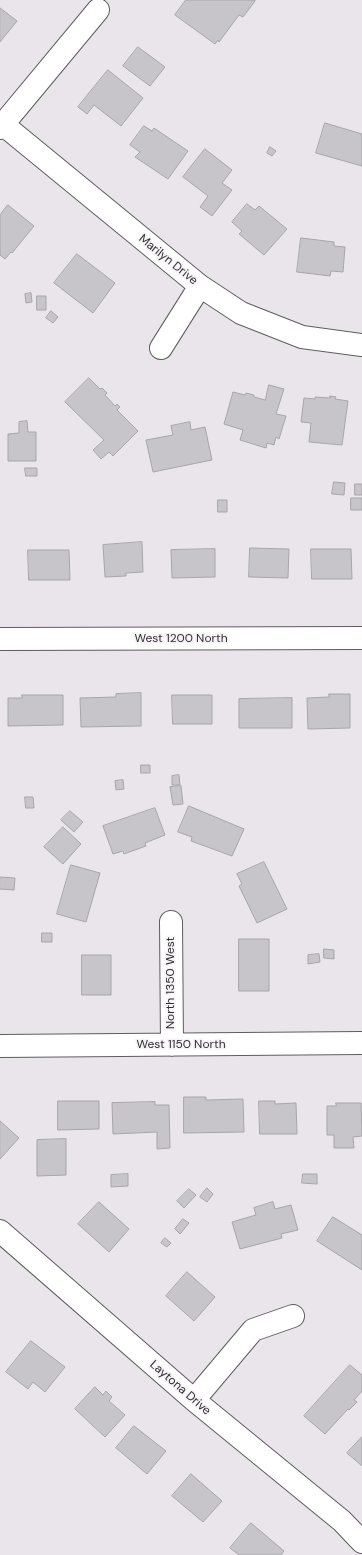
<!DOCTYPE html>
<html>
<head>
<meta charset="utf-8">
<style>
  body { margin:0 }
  canvas { display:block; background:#e9e5ea }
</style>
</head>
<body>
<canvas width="362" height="1555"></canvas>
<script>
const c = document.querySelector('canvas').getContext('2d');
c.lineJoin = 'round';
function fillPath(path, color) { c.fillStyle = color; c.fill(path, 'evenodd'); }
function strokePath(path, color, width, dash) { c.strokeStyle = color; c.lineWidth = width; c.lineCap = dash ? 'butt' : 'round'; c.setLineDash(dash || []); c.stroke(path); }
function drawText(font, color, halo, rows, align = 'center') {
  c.font = font + ' "DM Sans",sans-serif'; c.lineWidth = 3.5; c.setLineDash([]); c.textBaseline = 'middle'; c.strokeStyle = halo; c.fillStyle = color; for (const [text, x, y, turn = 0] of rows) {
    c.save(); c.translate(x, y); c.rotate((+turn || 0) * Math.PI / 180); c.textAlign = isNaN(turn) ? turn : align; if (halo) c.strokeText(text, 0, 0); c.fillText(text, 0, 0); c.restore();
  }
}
const building = new Path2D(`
  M186 0H255V1L243 17 239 15 219 42 218 40 215 44 175 15Z
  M0 8 17 21 0 42Z
  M138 47 165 67 150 86 123 66Z
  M108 70 143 98 121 126 94 105 87 114 78 107Z
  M325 123 362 134V166L316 153Z
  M144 126 152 131 154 128 188 151 168 179 135 157 140 152 130 145Z
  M270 147 276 151 272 156 267 153Z
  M205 149 232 170 222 183 232 190 212 216 200 207 208 196 183 177Z
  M247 204 255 210 259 206 287 229 264 255 239 234 242 231 232 222Z
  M8 205 34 226 12 253 11 252 5 259 0 255V215Z
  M301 238 334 242V246L345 247 343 272 331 271 330 276 297 272Z
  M77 254 115 283 93 313 54 283Z
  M31 293 32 302 26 303 25 294Z
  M37 296H46V310H37Z
  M51 311 58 317 53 323 46 318Z
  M89 378 100 389 102 388 107 393 105 395 115 406 117 404 120 407 117 410 138 431 113 456 109 452 101 459 93 450 104 440 65 402Z
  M269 385 284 389 276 414 286 416 279 439 276 437 274 445 267 443 266 448 240 440 243 430 224 424 233 392 245 395 246 393 254 395V397L265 400Z
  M330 396 336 397 335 399 348 401 342 445 309 442 311 423 301 422 304 398 315 399V397L330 398Z
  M27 421 28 432H36V461H8V434L19 433V422Z
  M190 422 191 430 205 427 212 460 153 472 146 440 173 435 171 426Z
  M25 468H37V476H26Z
  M334 482 345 483 344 495 332 494Z
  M355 484H362V495H355Z
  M351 498H362V510H351Z
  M218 500H227V512H218Z
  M142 542 143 572 126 573V576L105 577 103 545Z
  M250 548 289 549 288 578 249 577Z
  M215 549V577L172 578 171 550Z
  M311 549H351L352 579H312Z
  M28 550H69L70 580H29Z
  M141 693V726L81 727 80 698 116 697V694Z
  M329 694H350V728L308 729 307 698 329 697Z
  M22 695H63V725L8 726V698H22Z
  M172 695H212V724H173Z
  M292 698V728H239V699Z
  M141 765H150V773H141Z
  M179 775 180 785H172V776Z
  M123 780 124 789 116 790 115 781Z
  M181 786 183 804 173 805 170 787Z
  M25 797H33L34 808H26Z
  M189 806 244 829 232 856 191 841 192 837 178 832Z
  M155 808 165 835 145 843 146 846 124 854 123 851 113 854 103 826Z
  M70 811 83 822 74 832 61 820Z
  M63 827 81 844 63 864 44 847Z
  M264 862 287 909 257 923 239 886 242 884 237 874Z
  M71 865 100 873 86 922 57 914Z
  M0 877 15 878 14 890 0 889Z
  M42 933H52V942H42Z
  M239 939H269V991H239Z
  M324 949 334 950V959L324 958Z
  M319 954 320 962 308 964V955Z
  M82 955H111V995H82Z
  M184 1097H206V1100L243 1099 244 1132 184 1133Z
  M58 1101H99V1129L58 1130Z
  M259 1101H275V1104L296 1103 297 1134H260Z
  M155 1102V1105H169L170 1148 157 1149V1132L113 1134 112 1103Z
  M336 1103H361L362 1136 353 1137 354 1148H334V1135H327V1106H336Z
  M0 1121 19 1138 0 1159Z
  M66 1139V1175L37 1176V1140Z
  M128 1174V1186L111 1187V1175Z
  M303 1174H317V1184L302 1183Z
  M207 1188 213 1194 207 1202 200 1197Z
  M189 1189 196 1195 184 1208 177 1201Z
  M99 1202 129 1229 109 1252 78 1224Z
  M273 1202 275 1209 291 1205 298 1230 281 1234 282 1238 240 1249 232 1222 256 1215 254 1208Z
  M333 1217 362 1235V1270L317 1241Z
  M183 1219 189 1223 180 1234 175 1229Z
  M165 1238 171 1243 167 1247 161 1243Z
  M187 1272 215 1297 194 1321 166 1296Z
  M31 1341 65 1367 45 1392 33 1382 28 1389 6 1372Z
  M350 1365 362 1375V1391L354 1400 357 1402 349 1410 348 1409 325 1434 304 1416Z
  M95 1387 103 1395 106 1391 112 1397 109 1401 125 1415 105 1437 75 1409Z
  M134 1426 166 1451 147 1474 116 1448Z
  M362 1437V1466L347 1453Z
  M191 1474 222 1501 203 1522 172 1496Z
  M251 1523 284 1551 281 1555H239L230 1548Z`);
const street = new Path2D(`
  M0 122 200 286 241 313 302 337 362 345
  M0 128 98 10
  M161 348 200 286
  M0 639 362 638
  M171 922 172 1045
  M0 1046 362 1043
  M0 1231 194 1400 342 1521 362 1542
  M194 1400 253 1330 293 1316`);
const streetNames = [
  ["Marilyn Drive",168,260,39],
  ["West 1200 North",181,639],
  ["North 1350 West",171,983,-90],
  ["West 1150 North",181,1045],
  ["Laytona Drive",180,1388,41]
];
fillPath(building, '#c8c5ca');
strokePath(building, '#a8a5aa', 1);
strokePath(street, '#5f5c60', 24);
strokePath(street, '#fff', 22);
drawText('12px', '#2f2e30', '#f6f3f7', streetNames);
</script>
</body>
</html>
